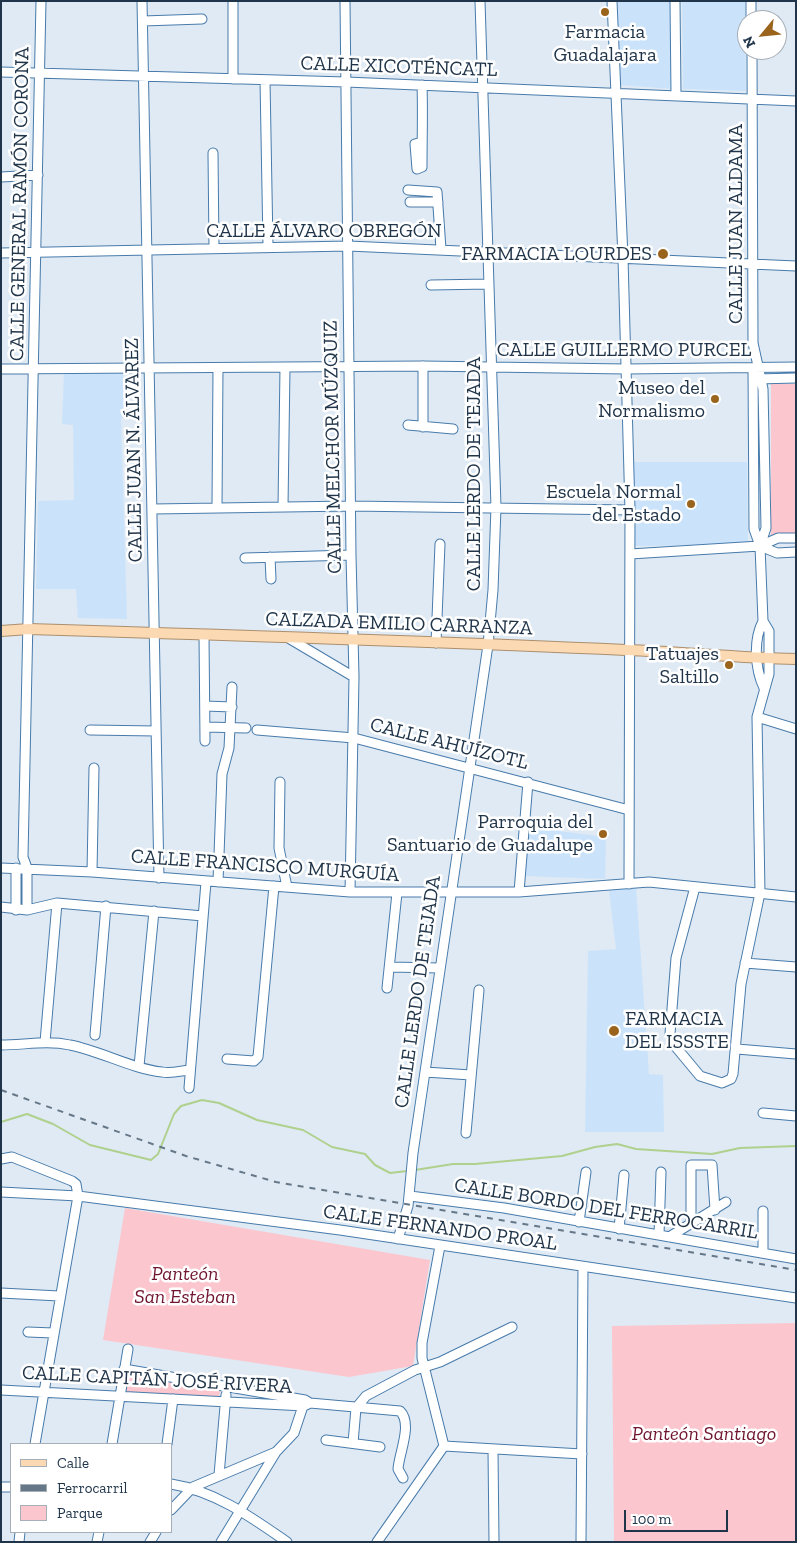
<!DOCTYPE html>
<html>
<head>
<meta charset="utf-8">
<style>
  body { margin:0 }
  #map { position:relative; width:797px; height:1543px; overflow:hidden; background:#dfeaf4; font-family:"Zilla Slab",serif }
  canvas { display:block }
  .frame { position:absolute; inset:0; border:2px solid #20354a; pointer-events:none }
  .legend { position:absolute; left:10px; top:1443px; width:162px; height:90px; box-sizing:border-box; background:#fff; border:1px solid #a6aeb7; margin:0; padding:6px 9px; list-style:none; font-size:15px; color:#20354a }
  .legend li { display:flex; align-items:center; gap:10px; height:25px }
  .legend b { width:25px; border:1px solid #a6aeb7 }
  .north { position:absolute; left:737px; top:10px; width:50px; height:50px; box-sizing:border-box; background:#fff; border:1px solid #a6aeb7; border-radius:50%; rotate:242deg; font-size:14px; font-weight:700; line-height:20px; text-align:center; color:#20354a }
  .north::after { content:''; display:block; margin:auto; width:18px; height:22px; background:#9a641d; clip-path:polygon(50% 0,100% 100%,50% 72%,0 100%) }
  .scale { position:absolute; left:624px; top:1510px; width:104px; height:22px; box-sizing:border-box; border:2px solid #20354a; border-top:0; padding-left:6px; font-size:15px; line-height:18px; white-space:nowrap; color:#20354a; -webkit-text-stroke:4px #fff; paint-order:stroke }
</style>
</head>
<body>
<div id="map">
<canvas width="797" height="1543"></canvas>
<div class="frame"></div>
<ul class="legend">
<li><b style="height:6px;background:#fbd9b3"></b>Calle</li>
<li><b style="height:6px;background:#678"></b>Ferrocarril</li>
<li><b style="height:14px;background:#fcc6ce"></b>Parque</li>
</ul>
<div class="north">N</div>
<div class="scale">100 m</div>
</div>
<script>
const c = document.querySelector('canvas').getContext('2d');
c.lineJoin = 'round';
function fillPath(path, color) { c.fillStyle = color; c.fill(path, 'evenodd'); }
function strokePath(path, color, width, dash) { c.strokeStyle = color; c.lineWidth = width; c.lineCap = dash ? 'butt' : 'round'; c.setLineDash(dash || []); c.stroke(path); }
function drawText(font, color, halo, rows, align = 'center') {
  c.font = font + ' "Zilla Slab",serif'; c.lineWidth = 5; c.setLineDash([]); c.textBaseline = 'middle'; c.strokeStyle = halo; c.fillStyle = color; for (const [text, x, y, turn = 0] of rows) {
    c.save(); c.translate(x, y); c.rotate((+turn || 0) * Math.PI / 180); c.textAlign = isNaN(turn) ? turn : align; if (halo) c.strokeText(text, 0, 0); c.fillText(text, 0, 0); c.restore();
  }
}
const built = new Path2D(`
  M617 1H672L674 89 620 85Z
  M682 1H745L746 91 683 89Z
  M123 371 125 417 121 418 127 619 78 618 76 589H36L38 501 74 500 73 425 62 424 64 372Z
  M634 462H747L748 545 635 546Z
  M527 827 606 837 605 879 524 876Z
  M636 887 649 1074 663 1075 664 1132H585L588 951 616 949 609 891Z`);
const green = new Path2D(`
  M771 384H796V537H771Z
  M125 1208 430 1260 413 1366 349 1377 103 1340Z
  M796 1323V1542H614L612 1326Z
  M128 1375 221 1390 218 1398 125 1392Z`);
const stream = new Path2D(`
  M1 1122 27 1114 53 1124 90 1145 151 1160 158 1154 174 1114 181 1106 202 1100 219 1103 257 1120 303 1130 332 1147 365 1154 375 1165 390 1173 407 1171
  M415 1170 453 1164H475L562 1156 595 1147 617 1144 636 1149 712 1154 740 1148 796 1146`);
const minor = new Path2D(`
  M142 1 159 878
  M233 1V79
  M345 1 351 555 354 677 350 892
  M612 1 623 258 630 510 629 884
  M675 1 676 95
  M751 1V20
  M143 21 202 19
  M752 50 753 343 763 389 766 528 760 546
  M1 72 346 82 796 101
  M265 80 268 246
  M422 142 415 144 417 169 422 167C422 139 423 112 422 85
  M213 153 214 248
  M1 177 38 175
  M408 190 437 192 441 249
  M410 202H438
  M1 253 348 246 796 266
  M431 285 489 284
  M423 366V427
  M1 369 423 366 626 369 796 367
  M756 379 796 378
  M408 425 453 429
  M217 507 218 368
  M283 507 285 367
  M153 509 351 506 630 510
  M760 546 777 553 796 552
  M630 554 760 546 778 538H796
  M270 557 271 579
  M245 558 351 555
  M763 621C753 640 755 669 764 688
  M204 635 205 741
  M290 639 354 677
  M436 643 440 544
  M205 706 232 707
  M757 717 796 729
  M205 727 246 728
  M90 730 156 731
  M257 730 354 738 629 810
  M280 782 279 848 287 887
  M1 868 92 872 350 892H519L649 882 796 897
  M92 872 94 768
  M218 882 222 774 229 748 232 687
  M695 887 676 958 670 1034 675 1046 700 1076 722 1083 731 1079 733 1074 741 984 760 893 757 717 769 674V631L763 621 760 546 754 529 753 368
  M519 892 528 782
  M1 907 27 910 57 903 203 916
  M16 910V868
  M27 910V868L23 857 41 1
  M745 963 796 967
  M390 967 439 968
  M387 988 397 893
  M95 1035 106 906
  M45 1042 57 903
  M1 1045C24 1045 47 1040 70 1045 101 1051 132 1069 162 1072 171 1074 180 1071 189 1070
  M737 1049 796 1054
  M227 1059 254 1061 258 1057 274 886
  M139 1066 154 911
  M425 1072 471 1075
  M189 1088 206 882
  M763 1113 796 1116
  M466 1133 479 990
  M1 1159 12 1157 72 1181 76 1184 78 1196 35 1444
  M1 1192 78 1196 340 1230 796 1298
  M410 1196 504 1208 796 1259
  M763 1211V1253
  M579 1222 586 1172
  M691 1224V1165H712L715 1210
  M619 1229 624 1175
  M659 1235 661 1172
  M669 1237 726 1202
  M398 1239 408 1206 413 1153 488 645 493 590 496 507 480 1
  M440 1246 422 1343V1358L444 1446
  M1 1293 59 1296
  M28 1332 53 1333
  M124 1369 305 1400 310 1403 400 1411C413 1424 399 1453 398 1469L403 1478
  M1 1390 304 1406 310 1403
  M326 1440 380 1447
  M353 1443 356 1408 366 1396 415 1370 440 1362 512 1327
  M112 1444 128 1349
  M167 1444 173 1399
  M444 1446 582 1454
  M493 1450 494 1542
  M219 1475 226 1395
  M171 1484C215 1491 251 1517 287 1542
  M1 1487H11
  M171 1510 193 1487 276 1452
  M19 1542 20 1532
  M97 1542 99 1532
  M150 1542 156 1532
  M221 1542 276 1452 294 1433 305 1400
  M377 1542 444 1446
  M581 1542 583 1267`);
const major = new Path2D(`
  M1 631 29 629C228 635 427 641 626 650 683 652 739 658 796 659`);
const rail = new Path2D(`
  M1 1090 186 1156 276 1182 796 1270`);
const markers = [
  [605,12,5,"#9a641d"],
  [663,254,6,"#9a641d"],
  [715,399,5,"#9a641d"],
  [691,504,5,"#9a641d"],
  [729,665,5,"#9a641d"],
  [603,834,5,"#9a641d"],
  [614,1031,6,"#9a641d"]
];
const poiNames = [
  ["Farmacia",605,32,"center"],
  ["Guadalajara",605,55,"center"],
  ["FARMACIA LOURDES",652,254],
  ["Museo del",705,388],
  ["Normalismo",705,411],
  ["Escuela Normal",681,492],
  ["del Estado",681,515],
  ["Tatuajes",719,654],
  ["Saltillo",719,677],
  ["Parroquia del",593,822],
  ["Santuario de Guadalupe",593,845],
  ["FARMACIA",625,1019,"left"],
  ["DEL ISSSTE",625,1042,"left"]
];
const streetNames = [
  ["CALLE XICOTÉNCATL",399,67,2],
  ["CALLE GENERAL RAMÓN CORONA",20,204,-89],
  ["CALLE JUAN ALDAMA",736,224,-90],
  ["CALLE ÁLVARO OBREGÓN",324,231],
  ["CALLE GUILLERMO PURCEL",624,350],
  ["CALLE MELCHOR MÚZQUIZ",333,447,-91],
  ["CALLE JUAN N. ÁLVAREZ",134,450,-91],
  ["CALLE LERDO DE TEJADA",474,474,-90],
  ["CALZADA EMILIO CARRANZA",399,624,2],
  ["CALLE AHUÍZOTL",449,744,14],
  ["CALLE FRANCISCO MURGUÍA",265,866,4],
  ["CALLE LERDO DE TEJADA",418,992,-82],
  ["CALLE BORDO DEL FERROCARRIL",606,1209,9],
  ["CALLE FERNANDO PROAL",440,1228,8],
  ["CALLE CAPITÁN JOSÉ RIVERA",157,1380,3]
];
const parkNames = [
  ["Panteón",185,1274],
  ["San Esteban",185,1297],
  ["Panteón Santiago",704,1434]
];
fillPath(built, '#cbe3fa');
fillPath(green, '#fcc6ce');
strokePath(stream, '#b0d08d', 2);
strokePath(minor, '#487bab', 11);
strokePath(major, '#ac8f6e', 12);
strokePath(minor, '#fff', 9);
strokePath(major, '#fbd9b3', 10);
strokePath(rail, '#678', 2, [6, 6]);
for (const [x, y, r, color] of markers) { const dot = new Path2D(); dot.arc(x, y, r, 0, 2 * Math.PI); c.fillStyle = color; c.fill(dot); strokePath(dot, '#fff', 2); }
drawText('20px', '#20354a', '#fff', poiNames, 'right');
drawText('20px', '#20354a', '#fff', streetNames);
drawText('italic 20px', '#701430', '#fff', parkNames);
</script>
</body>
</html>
